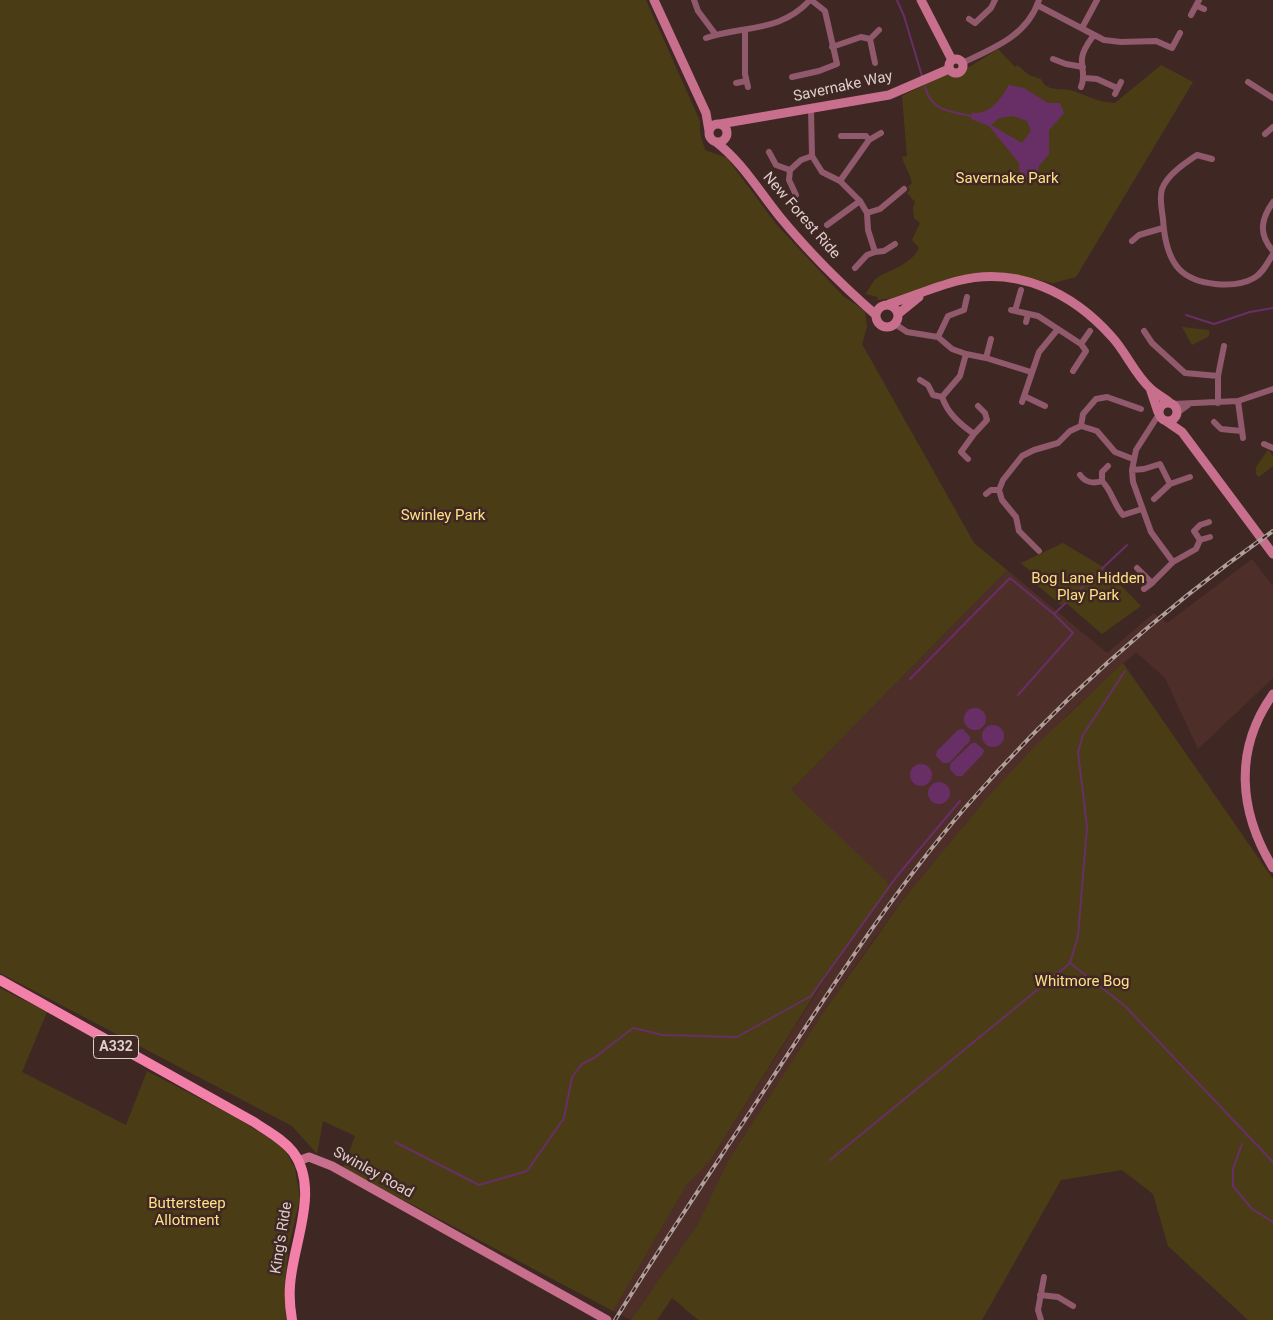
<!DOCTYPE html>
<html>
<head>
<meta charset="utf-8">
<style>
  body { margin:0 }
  canvas { display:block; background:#3f2723 }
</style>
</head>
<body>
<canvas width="1273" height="1320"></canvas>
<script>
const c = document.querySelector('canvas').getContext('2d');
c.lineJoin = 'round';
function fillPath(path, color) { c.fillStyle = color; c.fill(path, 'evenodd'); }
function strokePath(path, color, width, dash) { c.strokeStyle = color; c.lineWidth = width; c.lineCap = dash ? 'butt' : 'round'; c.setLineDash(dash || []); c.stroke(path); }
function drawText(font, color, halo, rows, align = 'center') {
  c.font = font + ' Roboto,sans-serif'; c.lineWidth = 5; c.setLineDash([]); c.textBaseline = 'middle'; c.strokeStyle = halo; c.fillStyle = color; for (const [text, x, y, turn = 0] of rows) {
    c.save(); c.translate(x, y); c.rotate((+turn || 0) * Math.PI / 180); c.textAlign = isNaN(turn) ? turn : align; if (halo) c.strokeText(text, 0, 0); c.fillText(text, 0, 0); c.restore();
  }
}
const built = new Path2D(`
  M1252 559 1273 586V678L1198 749 1165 678 1136 652 1070 712 985 800 902 901 872 942 825 1010 728 1161 698 1224 631 1320 613 1311 686 1186 713 1156 846 946 791 790 1007 570 1107 653 1154 613 1167 623Z`);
const green = new Path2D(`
  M0 0H646L700 121V133L705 150 727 158 776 224 843 296 865 311 867 327 862 344 974 543 1007 570 791 790 891 886 826 976 711 1159 686 1186 613 1311 343 1168 355 1136 323 1121 317 1154 292 1126 0 973Z
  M998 49 1015 67 1017 65 1029 75 1041 79C1046 93 1063 87 1073 91 1091 97 1094 101 1115 103L1161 65 1193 82 1076 277 1053 283 1004 273 944 280 907 296 877 300 878 297 866 294C869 289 873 281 877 278 890 269 910 266 919 248L912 240 920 223 914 218 913 207 915 202 907 193 910 190 908 187 912 183C910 173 905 167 902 157L907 156 902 96 946 74 949 75 971 66Z
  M1182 327 1209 330V336L1192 345Z
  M1268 450 1273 456V466L1259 477 1256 474V467Z
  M1063 543 1103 567 1141 606 1102 634 1065 602 1061 605 1032 581 1036 576 1021 563Z
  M1123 663 1273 879V1320H1248L1168 1246 1153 1194 1122 1170 1061 1180 982 1320H699C689 1314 682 1305 672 1298L657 1320H631L698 1224 728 1161 825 1010 902 901 985 800 1034 747Z
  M0 988 47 1012 22 1072 126 1125 147 1071 235 1117 272 1140 283 1147 295 1168 300 1199 289 1245 285 1280 286 1320H0Z`);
const water = new Path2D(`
  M1009 85 1024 88 1048 103H1060L1064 113 1049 130V154L1039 166 1037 175 1020 178 1019 163 989 126 971 119 972 113C991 114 1000 100 1009 85ZM1013 116 1027 121 1031 131 1022 143 991 125 999 118Z
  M964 719a11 11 0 1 1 22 0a11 11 0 1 1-22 0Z
  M982 736a11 11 0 1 1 22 0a11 11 0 1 1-22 0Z
  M963 729 970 737V741L949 763H943L936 756 937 751 958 730Z
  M972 743H976L984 750 983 754 962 776H956L950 769V764Z
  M910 775a11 11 0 1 1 22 0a11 11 0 1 1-22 0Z
  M928 793a11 11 0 1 1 22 0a11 11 0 1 1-22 0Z`);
const stream = new Path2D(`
  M897 0 904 16 922 76
  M925 87C932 112 949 111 971 116
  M1186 315 1214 324 1250 312 1273 308
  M910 679 1010 578 1054 614
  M1018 695 1073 633 1054 614 1127 545
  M1070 963 1125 1006 1273 1162
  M395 1142 479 1185 527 1171 564 1118 572 1077 582 1064 594 1058 633 1028 663 1035 737 1037 811 996 897 876 960 801
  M1242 1144 1233 1169V1186L1252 1209 1273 1222
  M830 1160 1070 963 1078 936 1087 827 1078 752 1083 735 1125 671`);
const street = new Path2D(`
  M694 0 698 11 716 35
  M1037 5 1104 40 1121 42 1156 41 1172 48 1180 33
  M1197 6 1204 9
  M1191 15 1199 0
  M969 19 975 23 991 8 995 0
  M1082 28 1097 0
  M745 30V74L748 87
  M706 38C744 25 780 33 810 0
  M870 39 879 30
  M832 47 861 37 870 39 875 63
  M1053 59 1066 64 1083 67
  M962 63C994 48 1027 36 1039 0
  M792 77 819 71 837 64 825 11 811 0
  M1085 78 1097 79 1117 88
  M1248 82 1273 98
  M736 83 746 81
  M1081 87C1086 76 1081 69 1082 58 1083 49 1089 42 1094 35
  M1115 94 1121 82
  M811 109 812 156 822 172 840 181 860 201 867 213 868 230 875 252 884 251 895 244
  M1265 134 1273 127
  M841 136H866L869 140
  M769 152 776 165 790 170
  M1212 159 1197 155C1185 163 1167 175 1162 189 1159 198 1162 210 1163 219 1164 236 1167 256 1179 269 1195 286 1235 289 1254 278 1263 273 1268 262 1273 254
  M840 181 869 140 881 133
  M796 195 789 180 790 170 801 160 812 156
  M1273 202C1261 219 1258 234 1273 251
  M867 213 880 209 904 189
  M827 225 860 201
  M1132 241 1139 235 1163 228
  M855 268 867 255 875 252
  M1011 310 1038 316 1081 344 1086 351 1073 371
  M1015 311 1021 290
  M1026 322 1028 314
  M895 324 907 332 938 337 952 349 966 354 986 358 1031 372
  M1144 331 1152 343 1185 373 1218 376V403
  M938 337 948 316 964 310 967 297
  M1081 344 1090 331
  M966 354 960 376 942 397C948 414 960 424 974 434L987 420 985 413 978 406
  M986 358 991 339
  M1218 376 1224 346
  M920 380 928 385 933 395 942 397
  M1024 396 1045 406
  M1238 401 1243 438
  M1022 402 1039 352 1058 329
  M1173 404 1238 401 1273 389
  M1177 413 1188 405
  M1159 414 1136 450 1132 470 1133 482 1151 532 1173 562
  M1214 422 1221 429 1241 431
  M1081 426 1083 414 1096 399 1107 397 1141 409
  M1264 444 1273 448
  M968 459 961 452 974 434
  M1108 466 1102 472V481C1112 491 1114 505 1123 515L1142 509
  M1132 470 1144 469 1160 464 1170 484
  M1080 475C1086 483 1093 484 1102 481
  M986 494 991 490H999
  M1154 499 1170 484 1190 477
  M1209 522 1200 525 1194 531 1200 540 1210 537
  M1039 551 1019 531 1016 517 1002 500 999 490 1003 480 1022 456 1034 450 1058 443 1070 431 1081 426 1097 431 1115 452 1133 459
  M1137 568 1152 583 1173 562 1196 549 1200 540
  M1144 589 1152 583
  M1040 1295 1058 1297 1073 1306
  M1041 1320 1038 1310 1044 1277`);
const secondary = new Path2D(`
  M654 0 706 113 709 131
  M921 0 952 60
  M949 66a7 7 0 1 1 14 0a7 7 0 1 1-14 0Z
  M709 133a9 9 0 1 1 18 0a9 9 0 1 1-18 0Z
  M720 124 889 95 949 69
  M716 142C742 162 759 191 780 217 807 250 843 286 876 315
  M889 304C911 297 934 287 957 281 1017 265 1073 293 1112 337 1126 352 1135 375 1151 389 1156 394 1163 397 1169 402
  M876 316a11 11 0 1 1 22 0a11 11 0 1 1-22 0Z
  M898 314 919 297
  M1150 388 1158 412
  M1159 412a9 9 0 1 1 18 0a9 9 0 1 1-18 0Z
  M1166 421 1182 432 1273 554
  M1273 694C1233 750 1239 812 1273 868
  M298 1161 309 1157 332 1166 607 1320`);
const primary = new Path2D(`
  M0 980 254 1122C267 1131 283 1139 293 1152 321 1190 292 1245 290 1286 289 1298 290 1308 292 1320`);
const rail = new Path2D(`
  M615 1320C665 1239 719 1160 771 1080 832 987 892 893 964 809 1054 705 1161 610 1273 531`);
const shields = [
  [116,1047,45]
];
const shieldNames = [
  ["A332",116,1047]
];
const streetNames = [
  ["Savernake Way",843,87,-12],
  ["New Forest Ride",801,216,49],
  ["Swinley Road",373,1173,29],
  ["King's Ride",282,1238,-81]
];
const parkNames = [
  ["Savernake Park",1007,179],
  ["Swinley Park",443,516],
  ["Bog Lane Hidden",1088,579],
  ["Play Park",1088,596],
  ["Whitmore Bog",1082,982],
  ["Buttersteep",187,1204],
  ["Allotment",187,1221]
];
fillPath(built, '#4e2e29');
fillPath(green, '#4a3d16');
fillPath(water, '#682f67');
strokePath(stream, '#682f67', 2);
strokePath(street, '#91596c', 6);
strokePath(secondary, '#c86f8e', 9);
strokePath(primary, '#f280a9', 10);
strokePath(rail, '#b19f9c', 4);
strokePath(rail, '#3f2723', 2, [5.5]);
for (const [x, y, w] of shields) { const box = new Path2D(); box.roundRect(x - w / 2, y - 11.5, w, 23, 4); c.fillStyle = '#3f2723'; c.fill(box); strokePath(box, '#dfcfcc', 1); }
drawText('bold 14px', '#dfcfcc', null, shieldNames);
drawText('15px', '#dfcfcc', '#3f2723', streetNames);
drawText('15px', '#fee087', '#3f2723', parkNames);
</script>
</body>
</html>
